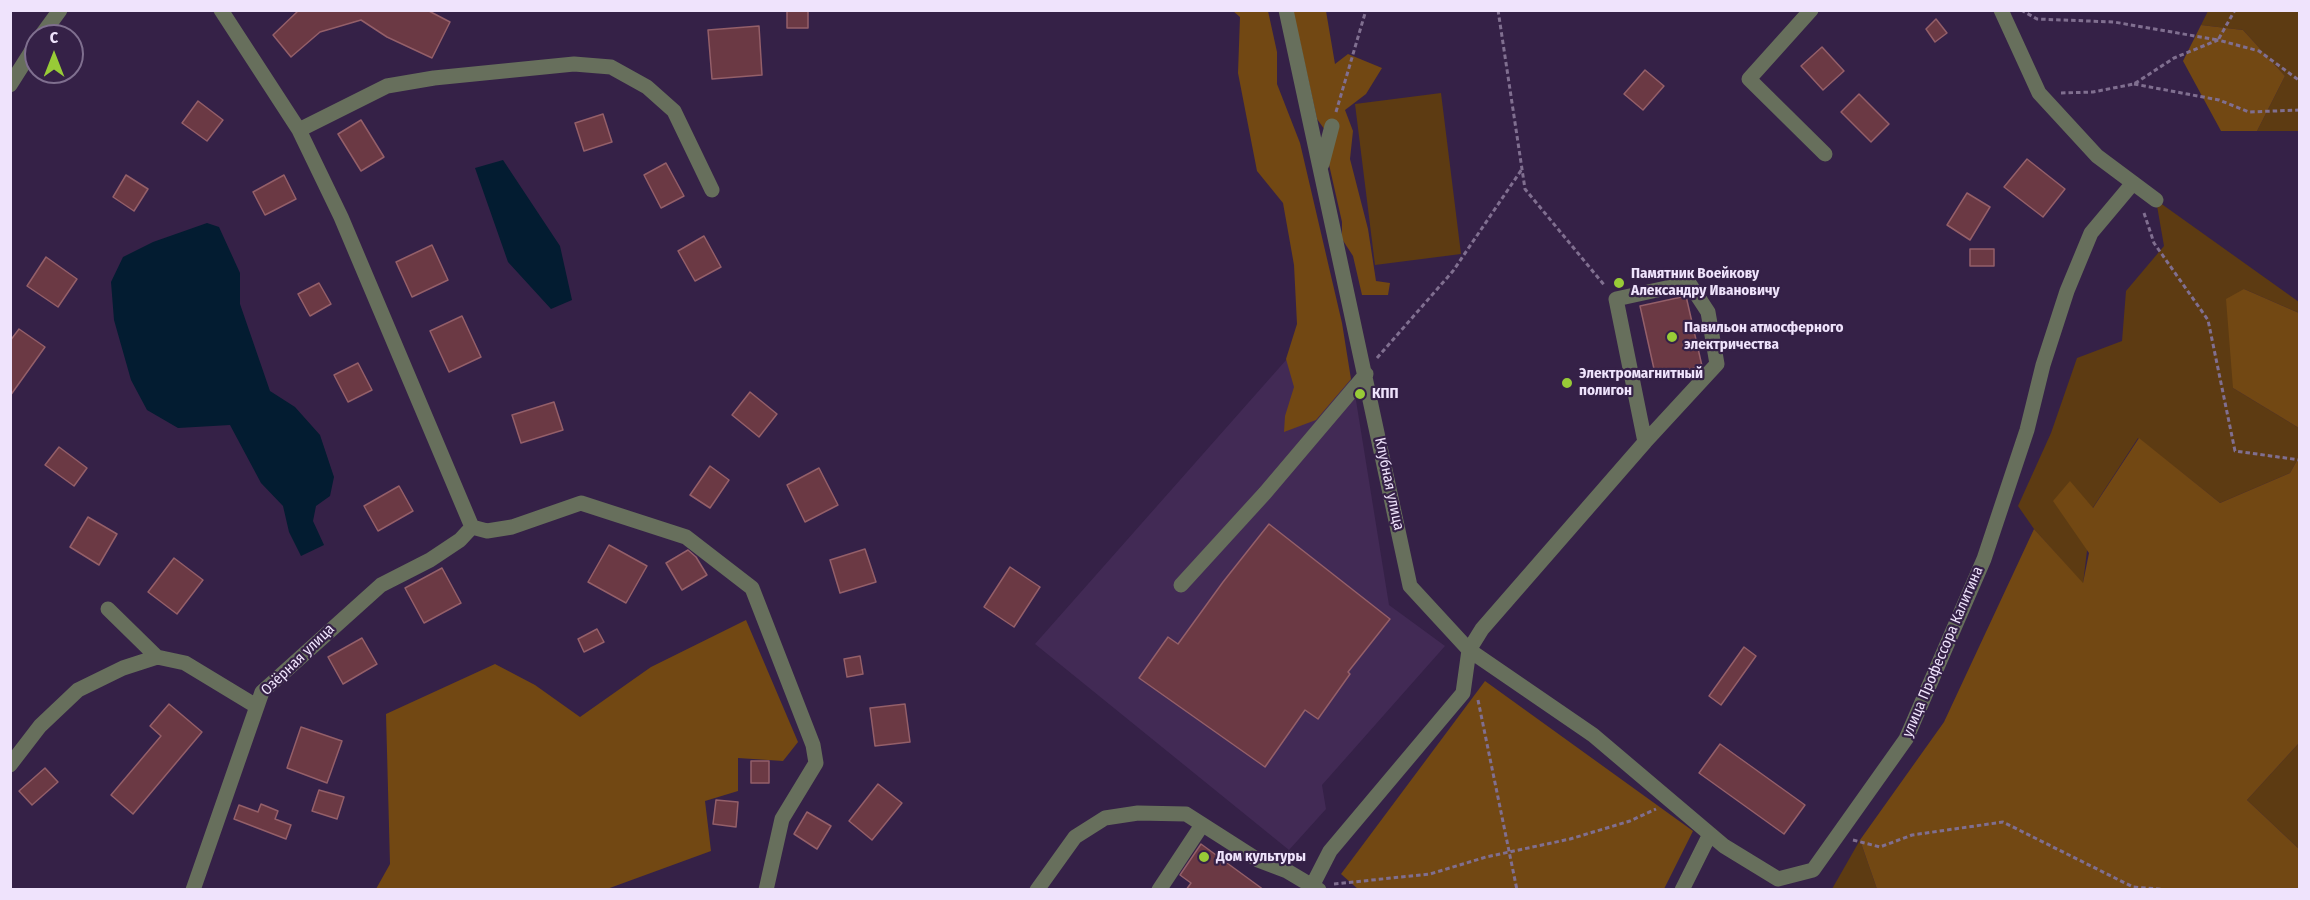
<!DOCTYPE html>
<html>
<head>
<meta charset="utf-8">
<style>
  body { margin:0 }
  #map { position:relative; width:2310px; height:900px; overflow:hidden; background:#352147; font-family:"Fira Sans Condensed",sans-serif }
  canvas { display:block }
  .frame { position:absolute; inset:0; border:12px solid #efe3fc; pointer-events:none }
  .north { position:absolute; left:24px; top:24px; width:60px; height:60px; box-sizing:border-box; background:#352147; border:2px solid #7f6f8f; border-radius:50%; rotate:0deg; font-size:16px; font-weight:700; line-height:24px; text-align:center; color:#efe3fc }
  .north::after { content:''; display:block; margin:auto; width:21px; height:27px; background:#98cb37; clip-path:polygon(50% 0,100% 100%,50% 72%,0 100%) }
</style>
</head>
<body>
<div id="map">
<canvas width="2310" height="900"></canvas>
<div class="frame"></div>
<div class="north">С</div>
</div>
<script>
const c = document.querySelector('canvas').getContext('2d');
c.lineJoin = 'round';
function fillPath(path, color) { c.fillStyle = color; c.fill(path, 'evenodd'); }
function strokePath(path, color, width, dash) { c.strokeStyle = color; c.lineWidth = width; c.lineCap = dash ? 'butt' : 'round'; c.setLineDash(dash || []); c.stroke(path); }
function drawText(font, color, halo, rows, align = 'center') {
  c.font = font + ' "Fira Sans Condensed",sans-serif'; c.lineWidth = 4.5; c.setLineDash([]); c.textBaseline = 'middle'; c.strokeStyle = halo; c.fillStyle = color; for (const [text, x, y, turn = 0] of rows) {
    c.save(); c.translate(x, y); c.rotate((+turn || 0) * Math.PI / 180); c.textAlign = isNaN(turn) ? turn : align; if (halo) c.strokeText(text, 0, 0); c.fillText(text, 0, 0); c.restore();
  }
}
const built = new Path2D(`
  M1325 316 1354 388 1389 605 1445 646 1322 785 1326 809 1289 850 1035 644Z`);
const green = new Path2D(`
  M2208 11H2299V131H2257L2285 76 2243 30 2201 25Z
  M1441 93 1461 254 1375 265 1355 104Z
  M2156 200 2299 302V313L2244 289 2233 388 2299 428V457L2290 473 2220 503 2138 438 2092 509 2083 584 2034 529 2018 506 2051 433 2077 358 2122 341 2126 291 2164 246Z
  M2299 743V849L2247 800Z
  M1860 840 1877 889H1832Z`);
const forest = new Path2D(`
  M1233 11H1268L1277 52V84L1300 143 1342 323 1351 379 1316 420 1284 432 1285 416 1294 387 1286 359 1297 324 1294 265 1283 203 1257 171 1238 73 1240 17Z
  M1293 11H1326L1335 64 1348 54 1382 68 1366 94 1345 110 1353 131 1350 159 1368 229 1376 281 1390 283 1388 295H1362L1353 256 1342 239V222L1328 160 1333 141 1317 119Z
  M2201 25 2243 30 2285 76 2257 131H2221L2183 61Z
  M2244 289 2299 313V428L2233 388 2226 299Z
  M2139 438 2220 503 2290 473 2299 457V743L2247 800 2299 849V889H1877L1860 840 1944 722 2034 529 2083 583 2089 553 2053 501 2070 481 2093 508Z
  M746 620 798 742 783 761 738 758V791L705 801 711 851 607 889H376L390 864 386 714 495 664 535 685 580 717 651 667Z
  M1485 681 1693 831 1664 889 1359 890 1341 874Z`);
const water = new Path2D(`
  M503 160 560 246 572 300 551 309 508 262 475 168Z
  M207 223 219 227 240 273V304L270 391 295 407 320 435 334 477 330 496 316 506 313 521 324 545 301 556 289 532 283 506 261 483 230 425 178 428 147 410 131 380 114 320 111 282 123 257 153 242Z`);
const building = new Path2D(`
  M299 10H427L450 22 432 58 387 37 361 20 320 32 291 57 273 35Z
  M787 10H808V28H787Z
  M1936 19 1947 33 1935 42 1926 29Z
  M759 26 762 75 712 79 708 30Z
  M1822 47 1844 71 1823 90 1801 66Z
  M1645 70 1664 86 1643 110 1624 94Z
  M1859 94 1889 124 1871 142 1841 112Z
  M198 101 223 120 207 141 182 123Z
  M603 114 612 142 584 151 575 123Z
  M361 120 384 157 361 171 338 134Z
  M2027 159 2065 189 2043 217 2004 187Z
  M666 163 684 196 661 208 644 175Z
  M126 175 148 189 134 211 113 197Z
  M284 175 296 199 265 215 253 192Z
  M1967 193 1990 207 1970 240 1947 225Z
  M704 236 721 267 695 281 678 251Z
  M432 245 448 280 412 297 396 262Z
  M1970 249H1994V266H1970Z
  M46 257 77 279 58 307 27 286Z
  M319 283 331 304 310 316 298 294Z
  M1686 296 1702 366 1656 378 1640 306Z
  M462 316 481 357 449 372 430 331Z
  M19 329 45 347 10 396V341Z
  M358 363 372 390 348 402 334 375Z
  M750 392 777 414 759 437 732 415Z
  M554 402 563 430 521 443 512 415Z
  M59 447 87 468 74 486 45 465Z
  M710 466 729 480 710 508 690 495Z
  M819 468 838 505 805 522 787 485Z
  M399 486 413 511 378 531 364 506Z
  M88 517 117 534 99 565 70 547Z
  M1269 524 1390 619 1348 672 1350 674 1318 719 1305 710 1265 767 1139 678 1168 637 1178 644 1223 582Z
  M609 545 647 566 626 603 588 582Z
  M865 549 876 582 840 593 830 560Z
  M688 550 696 557 707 575 682 590 666 563Z
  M174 558 203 580 177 614 148 592Z
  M1010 567 1040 587 1014 627 984 607Z
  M442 568 461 603 424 623 405 588Z
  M597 629 604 642 584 652 578 639Z
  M362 638 377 664 343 684 328 657Z
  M1744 647 1756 656 1721 705 1709 696Z
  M860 656 863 674 847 677 844 659Z
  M169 704 202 732 133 814 111 795 161 736 150 726Z
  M905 704 910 742 875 746 870 708Z
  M301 727 342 741 327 783 287 768Z
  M1720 744 1805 805 1784 834 1699 773Z
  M751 761H769V783H751Z
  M45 768 58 782 32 805 19 791Z
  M878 784 902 803 872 840 849 821Z
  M319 790 344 797 337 819 312 811Z
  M716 800 738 802 736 827 713 824Z
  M261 804 278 811 275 819 291 825 286 839 234 819 239 805 258 812Z
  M807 812 831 826 817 849 794 834Z
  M1201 844 1264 890H1186L1191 883 1180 875Z`);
const path = new Path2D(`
  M1498 10 1525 189 1605 286
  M2021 10 2037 19 2114 22 2218 40 2235 10
  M2134 84 2219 100 2249 112 2300 110
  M2061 93 2093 92 2134 84 2174 58 2218 40 2259 51 2300 81
  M1336 112 1366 10
  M2144 213 2154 243 2208 320 2235 451 2300 460
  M1377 358 1453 271 1522 169
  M1478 700 1517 890
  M1853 840 1880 847 1912 835 2003 822 2133 887 2171 890
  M1334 884 1430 874 1486 857 1570 839 1630 821 1656 809`);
const minor = new Path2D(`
  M221 10 299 130 341 217 472 527 487 531 512 527 581 503 686 537 752 588 813 745 816 763 782 819 766 890
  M1286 10 1410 586 1469 650 1593 735 1724 846 1778 879 1813 870 1906 739 1984 559 2027 430 2043 365 2067 291 2091 233 2133 183
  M1811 10 1749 79 1825 154
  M2001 10 2039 93 2097 156 2156 200
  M41 36 60 10
  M10 85 36 44
  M299 130 387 86 434 78 574 64 611 67 647 87 674 111 712 190
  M1322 164 1332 126
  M1181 585 1265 493 1366 374
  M108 609 157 657
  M10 765 40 726 78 690 123 668 157 657 185 663 256 706
  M193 890 262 692 381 585 430 560 460 540 472 527
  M1037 890 1075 837 1105 818 1138 813 1186 814 1258 860 1287 871 1319 890
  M1159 890 1202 825
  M1310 890 1330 851 1463 693 1469 650 1482 629 1645 442 1616 299 1689 283 1708 312 1717 364 1645 442
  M1682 890 1710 834`);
const markers = [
  [1619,283,6,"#98cb37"],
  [1672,337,6,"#98cb37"],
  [1567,383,6,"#98cb37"],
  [1360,394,6,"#98cb37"],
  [1204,857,6,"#98cb37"]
];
const poiNames = [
  ["Памятник Воейкову",1631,274],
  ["Александру Ивановичу",1631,291],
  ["Павильон атмосферного",1684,328],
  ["электричества",1684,345],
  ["Электромагнитный",1579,374],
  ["полигон",1579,391],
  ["КПП",1372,394],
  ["Дом культуры",1216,857]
];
const streetNames = [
  ["Клубная улица",1389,484,78],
  ["улица Профессора Калитина",1943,652,-67],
  ["Озёрная улица",298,660,-44]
];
fillPath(built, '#422a55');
fillPath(green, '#5d3b12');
fillPath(forest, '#724813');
fillPath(water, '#031c31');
fillPath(building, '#6b3944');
strokePath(building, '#945f69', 1.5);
strokePath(path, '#806f90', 3, [4.5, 3]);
strokePath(minor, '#676f5c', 15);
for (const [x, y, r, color] of markers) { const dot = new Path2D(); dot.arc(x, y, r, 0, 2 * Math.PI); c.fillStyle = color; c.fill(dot); strokePath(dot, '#352147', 2); }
drawText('bold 15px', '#efe3fc', '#352147', poiNames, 'left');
drawText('15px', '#efe3fc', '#352147', streetNames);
</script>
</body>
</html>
